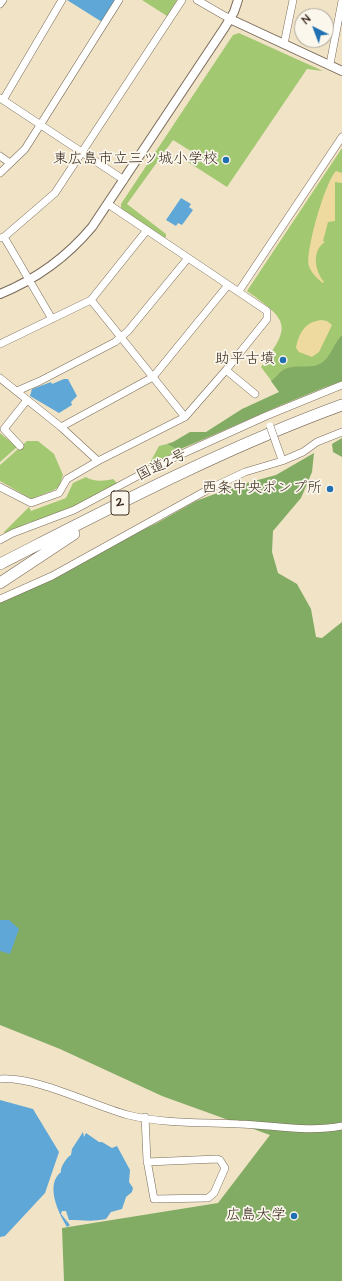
<!DOCTYPE html>
<html>
<head>
<meta charset="utf-8">
<style>
  body { margin:0 }
  #map { position:relative; width:342px; height:1281px; overflow:hidden; background:#f0e3c6; font-family:"Architects Daughter",sans-serif }
  canvas { display:block }
  .north { position:absolute; left:294px; top:8px; width:40px; height:40px; box-sizing:border-box; background:#fbf7ec; border:1px solid #aea59a; border-radius:50%; rotate:318deg; font-size:11px; font-weight:700; line-height:16px; text-align:center; color:#3b2a1e }
  .north::after { content:''; display:block; margin:auto; width:14px; height:18px; background:#1f6fb2; clip-path:polygon(50% 0,100% 100%,50% 72%,0 100%) }
</style>
</head>
<body>
<div id="map">
<canvas width="342" height="1281"></canvas>
<div class="north">N</div>
</div>
<script>
const c = document.querySelector('canvas').getContext('2d');
c.lineJoin = 'round';
function fillPath(path, color) { c.fillStyle = color; c.fill(path, 'evenodd'); }
function strokePath(path, color, width, dash) { c.strokeStyle = color; c.lineWidth = width; c.lineCap = dash ? 'butt' : 'round'; c.setLineDash(dash || []); c.stroke(path); }
function drawText(font, color, halo, rows, align = 'center') {
  c.font = font + ' "Architects Daughter","Klee One",sans-serif'; c.lineWidth = 3.5; c.setLineDash([]); c.textBaseline = 'middle'; c.strokeStyle = halo; c.fillStyle = color; for (const [text, x, y, turn = 0] of rows) {
    c.save(); c.translate(x, y); c.rotate((+turn || 0) * Math.PI / 180); c.textAlign = isNaN(turn) ? turn : align; if (halo) c.strokeText(text, 0, 0); c.fillText(text, 0, 0); c.restore();
  }
}
const green = new Path2D(`
  M142 0H177L167 16Z
  M239 33 323 71 307 69 227 187 188 162 194 153 173 140 127 204 166 234V237L164 238 121 209V204L233 35Z
  M342 148V376L279 391 261 367C292 325 289 321 247 291Z
  M0 433 17 447 0 462Z
  M27 441H38L54 454 63 475 59 487 54 490 31 499 0 481V465Z
  M167 444 178 450 147 468 159 446Z
  M86 477C93 482 105 481 113 479L118 484 93 499 34 524 30 522 5 534 4 532 29 507 31 511 66 498 73 483Z`);
const forest = new Path2D(`
  M342 335V381C286 401 232 428 178 450L167 444 173 442 190 432H206L242 409 279 392 271 381C277 377 280 371 285 369 297 363 313 371 324 361 332 354 334 343 342 335Z
  M342 438V457L333 452 332 444Z
  M314 453 312 472 301 498 273 531 272 552 278 573 297 584 311 609 316 637 322 638 342 622V1281H64L62 1228 218 1203 270 1135 162 1096 60 1049 0 1025V603L69 565 157 523 196 501 236 486 276 475Z`);
const sand = new Path2D(`
  M336 171 342 173V183L335 182V221L328 222 323 241 325 242C311 251 315 271 324 282L323 283C318 279 311 273 309 266 305 252 325 182 336 171Z
  M321 320 327 321 332 325 319 352 312 357 299 352 296 348C299 333 305 322 321 320Z`);
const water = new Path2D(`
  M67 0H116L102 22Z
  M181 198 191 204 189 207 193 210 182 225 178 223 176 226 166 220Z
  M64 379H68L77 396 71 402 72 405 59 413 30 396 32 389 51 382 52 384Z
  M0 920H9L19 929 10 954 0 951Z
  M0 1100 33 1109 59 1152 45 1193 5 1236 0 1237Z
  M83 1132 84 1137 86 1133 99 1142H102L112 1148 117 1146 130 1170 129 1182 133 1188 132 1192 126 1197 122 1209 111 1212 106 1219C92 1222 83 1220 69 1220L66 1211H62L61 1214 70 1225 67 1227C58 1212 45 1185 61 1172 60 1167 67 1157 71 1155L72 1149Z`);
const minor = new Path2D(`
  M197 0 230 19
  M0 4 3 0
  M284 44 293 0
  M330 64 342 1
  M0 98 124 180
  M3 100 62 0
  M0 156 10 163
  M0 173 25 149 119 0
  M4 237 52 319
  M0 238 4 237 55 193 182 0
  M239 291 342 137
  M91 300 185 417
  M0 344 91 300 147 230
  M226 370 255 394
  M0 378 61 427 98 461
  M17 391 40 381 115 342 128 331 188 258
  M61 427 153 377 228 285
  M20 446 4 429 27 400
  M0 487 31 503 59 493 67 479 98 461 185 417 226 370 267 319V311L108 204
  M0 540 13 533 74 510 162 463 266 416 342 385
  M0 599 52 576 209 489 245 472 282 461 303 452 317 442 342 432
  M0 1079C36 1076 91 1105 128 1115 164 1124 202 1122 239 1124 273 1125 308 1133 342 1126
  M145 1117 147 1160 154 1199 208 1198 214 1193 225 1168 220 1160 217 1159 147 1162`);
const tertiary = new Path2D(`
  M230 19 342 71
  M0 294C37 279 66 258 92 227L225 27 234 12 238 0`);
const trunk = new Path2D(`
  M0 564C112 507 224 448 342 405
  M0 583 74 534`);
const minorBridge = new Path2D(`
  M270 426 281 457`);
const markers = [
  [226,160,4,"#1f6fb2"],
  [283,360,4,"#1f6fb2"],
  [330,489,4,"#1f6fb2"],
  [294,1216,4,"#1f6fb2"]
];
const shields = [
  [120,503,18]
];
const shieldNames = [
  ["2",120,503]
];
const poiNames = [
  ["東広島市立三ツ城小学校",218,160],
  ["助平古墳",275,360],
  ["西条中央ポンプ所",322,489],
  ["広島大学",286,1216]
];
const streetNames = [
  ["国道2号",162,466,-26]
];
fillPath(green, '#a3c872');
fillPath(forest, '#82ac64');
fillPath(sand, '#eeda9e');
fillPath(water, '#5fa7d6');
strokePath(minor, '#7a6b59', 8);
strokePath(tertiary, '#7a6b59', 10);
strokePath(trunk, '#7a6b59', 12);
strokePath(minor, '#fff', 7);
strokePath(tertiary, '#fff', 8);
strokePath(trunk, '#fff', 11);
strokePath(minorBridge, '#7a6b59', 8, []);
strokePath(minorBridge, '#fff', 7);
for (const [x, y, r, color] of markers) { const dot = new Path2D(); dot.arc(x, y, r, 0, 2 * Math.PI); c.fillStyle = color; c.fill(dot); strokePath(dot, '#fbf7ec', 1.5); }
for (const [x, y, w] of shields) { const box = new Path2D(); box.roundRect(x - w / 2, y - 12, w, 24, 3); c.fillStyle = '#fbf7ec'; c.fill(box); strokePath(box, '#3b2a1e', 1); }
drawText('bold 14px', '#3b2a1e', null, shieldNames);
drawText('15px', '#3b2a1e', '#fbf7ec', poiNames, 'right');
drawText('15px', '#3b2a1e', '#fbf7ec', streetNames);
</script>
</body>
</html>
